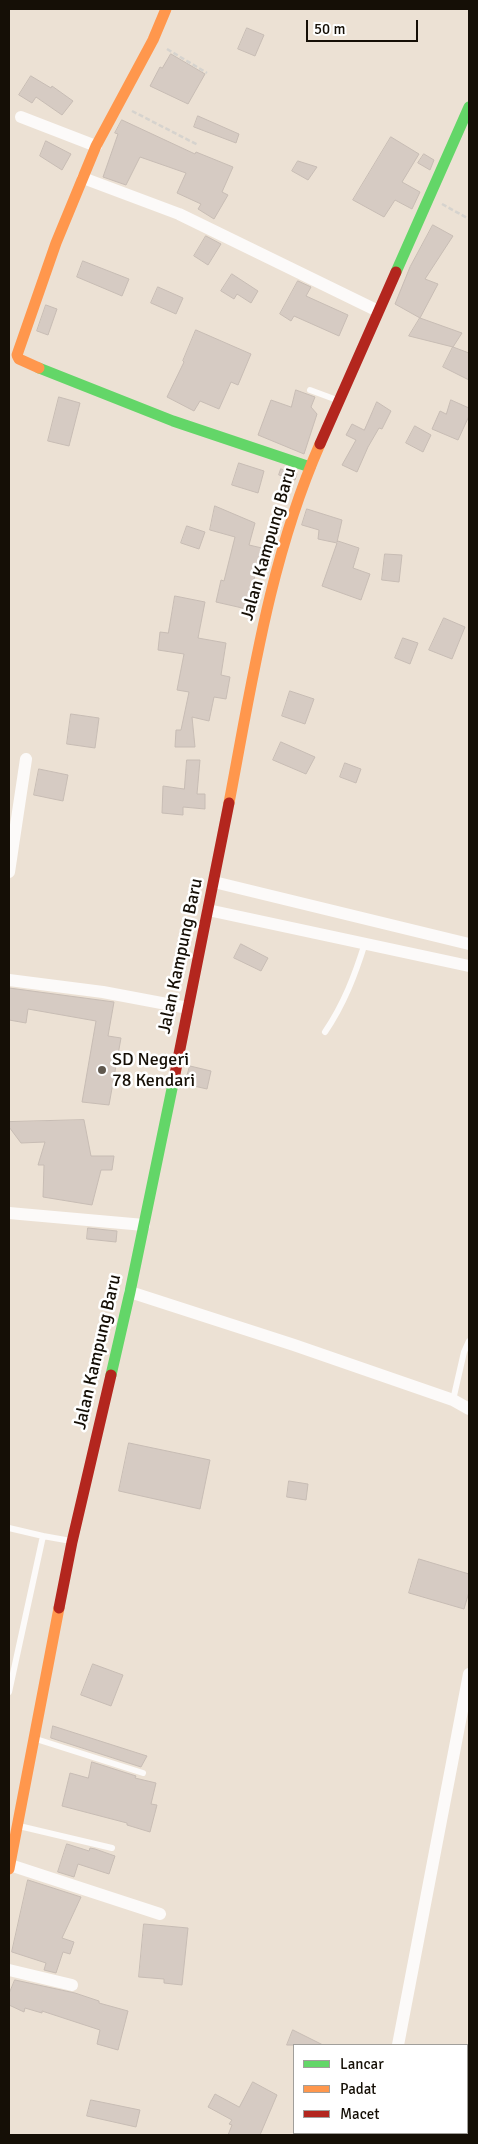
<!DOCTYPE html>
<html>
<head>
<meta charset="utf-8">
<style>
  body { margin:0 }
  #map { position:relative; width:478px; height:2144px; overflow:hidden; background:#ece1d4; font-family:Signika,sans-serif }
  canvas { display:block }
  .frame { position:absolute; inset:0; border:10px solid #150f06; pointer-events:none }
  .legend { position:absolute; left:293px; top:2044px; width:175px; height:90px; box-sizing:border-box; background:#fff; border:1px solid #a19f9b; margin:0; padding:6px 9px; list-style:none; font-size:15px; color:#150f06 }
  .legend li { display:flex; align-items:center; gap:10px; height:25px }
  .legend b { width:25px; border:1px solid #a19f9b }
  .scale { position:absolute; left:306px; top:20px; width:112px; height:22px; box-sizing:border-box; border:2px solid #150f06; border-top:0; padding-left:6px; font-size:15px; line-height:18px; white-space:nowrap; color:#150f06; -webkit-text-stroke:4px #fff; paint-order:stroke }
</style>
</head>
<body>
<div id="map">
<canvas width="478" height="2144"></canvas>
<div class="frame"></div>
<ul class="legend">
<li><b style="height:6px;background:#63d668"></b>Lancar</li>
<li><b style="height:6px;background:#ff974d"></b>Padat</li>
<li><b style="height:6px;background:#b3261e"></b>Macet</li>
</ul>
<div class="scale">50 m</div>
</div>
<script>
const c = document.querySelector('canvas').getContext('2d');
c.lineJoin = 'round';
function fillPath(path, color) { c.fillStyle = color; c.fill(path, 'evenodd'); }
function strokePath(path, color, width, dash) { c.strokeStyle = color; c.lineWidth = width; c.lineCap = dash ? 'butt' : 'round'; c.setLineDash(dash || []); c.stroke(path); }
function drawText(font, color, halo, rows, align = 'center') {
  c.font = font + ' Signika,sans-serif'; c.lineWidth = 5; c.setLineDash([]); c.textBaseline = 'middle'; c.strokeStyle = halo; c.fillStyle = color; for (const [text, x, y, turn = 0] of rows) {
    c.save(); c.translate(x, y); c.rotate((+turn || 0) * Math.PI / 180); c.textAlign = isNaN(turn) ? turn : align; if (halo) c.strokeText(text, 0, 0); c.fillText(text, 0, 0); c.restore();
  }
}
const building = new Path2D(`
  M247 28 264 35 255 56 238 49Z
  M171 54 205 74 188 104 150 86 160 67 162 68Z
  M31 76 51 88 52 86 73 101 62 115 36 97 32 103 19 95Z
  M198 116 239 134 236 143 194 127Z
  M122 120 195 154 196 152 233 167 222 192 228 195 214 219 198 209 201 204 177 193 186 173 140 157 126 185 103 177 118 134 115 133Z
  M391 137 419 154 402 182 420 192 412 209 395 200 384 217 353 200Z
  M46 141 71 154 62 170 40 156Z
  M424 154 434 160 430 170 418 163Z
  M298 161 317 167 308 180 292 171Z
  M433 225 453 236 425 279 438 284 420 318 395 304 410 267Z
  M206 236 221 244 208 265 194 256Z
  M83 261 129 279 122 296 77 277Z
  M232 274 258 291 251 303 237 294 234 299 221 291Z
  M298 281 311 287 306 296 348 315 339 336 294 316 291 321 280 314Z
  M158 287 183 298 176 314 151 303Z
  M46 305 57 309 48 335 37 331Z
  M420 318 462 333 453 347 409 336Z
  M196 330 251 354 238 385 231 382 219 409 200 401 194 411 167 397 184 362 183 361Z
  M453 347 469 353V380L443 367Z
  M296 390 315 397 311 407 317 414 304 454 258 435 271 400 291 407Z
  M59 397 80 403 69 446 48 441Z
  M451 400 469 408V416L458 440 432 429 440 411 446 414Z
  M377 402 391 411 382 429 379 428 368 447 357 472 342 465 356 440 346 435 352 424 364 430Z
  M415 426 431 435 423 452 406 443Z
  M239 463 264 471 258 493 232 485Z
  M281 469 297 474 295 480 279 475Z
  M215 506 255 523 249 545 262 548 252 587 256 589 251 610 216 602 221 580 224 581 235 537 210 530Z
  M307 509 342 520 337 542 338 541 359 548 353 568 370 574 361 600 322 586 337 543 318 539 319 530 302 525Z
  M187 526 205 532 199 549 181 543Z
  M385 554 402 555 399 582 382 580Z
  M175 596 205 602 198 638 226 643 221 675 230 677 226 699 214 697 209 721 192 717 195 747H175L176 730H181L189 692 177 690 184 654 158 650 160 632 168 633Z
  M444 618 465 627 452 659 429 650Z
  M403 638 418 643 410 664 395 658Z
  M290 691 314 699 305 724 282 716Z
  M71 714 99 718 95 748 67 744Z
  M281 742 315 757 306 774 273 760Z
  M187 760H200L197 794H205V809L183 807V815L162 813 163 786 184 789Z
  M345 763 361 769 356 783 340 777Z
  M39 769 68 775 63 801 34 795Z
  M241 944 268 958 261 971 234 958Z
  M9 988 114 1002 108 1036 121 1038 109 1105 82 1102 96 1021 28 1009 26 1023 9 1020Z
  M190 1066 211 1071 207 1089 185 1084Z
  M84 1120 91 1156H114L112 1170H101L92 1205 43 1197 44 1165H38L45 1142 21 1143 9 1127V1122Z
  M88 1228 117 1231 116 1242 87 1239Z
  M129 1443 210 1460 200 1509 119 1491Z
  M289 1481 308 1484 306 1500 287 1497Z
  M419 1559 469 1574V1592L464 1609 409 1593Z
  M93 1664 123 1675 111 1706 81 1695Z
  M53 1726 147 1756 141 1767 51 1738Z
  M92 1762 136 1776 135 1778 156 1783 151 1804 157 1805 150 1832 127 1825V1823L62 1806 70 1773 88 1778Z
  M67 1844 89 1851 90 1848 95 1849 115 1856 109 1874 78 1864 74 1877 58 1872Z
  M28 1880 81 1897 62 1938 74 1942 70 1954 63 1952 56 1973 44 1970 46 1963 12 1952Z
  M144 1924 188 1928 182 1985 164 1983V1979L139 1977Z
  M15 1980 75 1993 99 2001V2003L128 2011 118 2050 97 2044 100 2030 42 2011V2013L25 2008 24 2012 9 2005V1994Z
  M293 2030 323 2045H287Z
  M253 2082 277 2095 260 2135H228L232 2125 229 2124 232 2120 208 2107 215 2094 239 2107Z
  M91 2100 140 2110 136 2127 87 2116Z`);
const path = new Path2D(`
  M167 49 207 73
  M132 111 198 145
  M442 204 469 219`);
const lane = new Path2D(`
  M310 390 337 400
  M325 1032C344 1004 355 975 365 943
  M453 1400 464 1352 469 1341
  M9 1528 43 1536
  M9 1692 43 1536 71 1541
  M36 1739 143 1773
  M19 1826 112 1848`);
const street = new Path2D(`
  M21 117 96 146
  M83 178 179 214 378 311
  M9 872 26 759
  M214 882 469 944
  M208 910 469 966
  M9 980 103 992 188 1008
  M9 1213 144 1225
  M130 1292 294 1345 453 1400 469 1409
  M10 1865 160 1914
  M9 1970 72 1985
  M398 2045 469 1674
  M382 2135V2133`);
const fast = new Path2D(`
  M396 272 469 107
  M39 368 173 421 310 467
  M111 1375 130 1292 174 1079`);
const slow = new Path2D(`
  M39 368 19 359 17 355 56 243 96 146 153 40 166 9
  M229 803C252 682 270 558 320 444
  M9 1869 59 1608`);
const jam = new Path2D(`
  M320 444 396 272
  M174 1079 229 803
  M59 1608 72 1542 111 1375`);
const markers = [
  [102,1070,5,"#60584e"]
];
const streetNames = [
  ["Jalan Kampung Baru",269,544,-74],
  ["Jalan Kampung Baru",181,956,-78],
  ["Jalan Kampung Baru",98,1352,-77]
];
const poiNames = [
  ["SD Negeri",112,1060],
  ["78 Kendari",112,1081]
];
fillPath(building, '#d6cbc3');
strokePath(building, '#c7bcb4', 1);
strokePath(path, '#d6d3ce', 2.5, [5, 2.5]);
strokePath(lane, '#fcfaf9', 6);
strokePath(street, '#fcfaf9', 12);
strokePath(fast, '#63d668', 11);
strokePath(slow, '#ff974d', 11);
strokePath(jam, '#b3261e', 11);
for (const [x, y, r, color] of markers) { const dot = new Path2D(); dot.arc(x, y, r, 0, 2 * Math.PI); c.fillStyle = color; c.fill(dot); strokePath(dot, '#fff', 2); }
drawText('18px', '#150f06', '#fff', streetNames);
drawText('18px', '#150f06', '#fff', poiNames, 'left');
</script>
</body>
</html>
